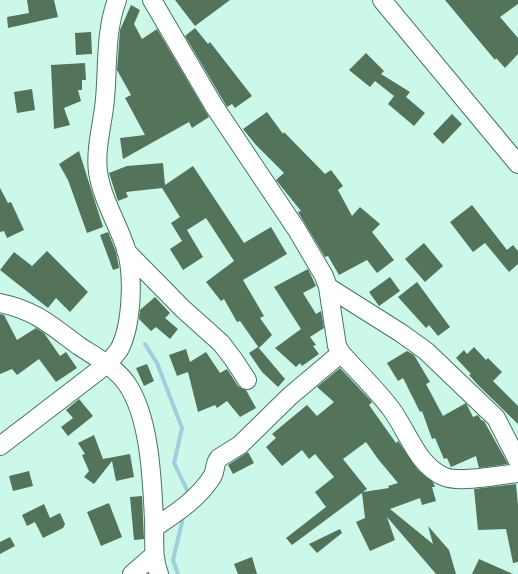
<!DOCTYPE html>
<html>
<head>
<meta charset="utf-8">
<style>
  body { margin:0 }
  canvas { display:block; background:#cbf8e9 }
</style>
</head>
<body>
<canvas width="518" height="574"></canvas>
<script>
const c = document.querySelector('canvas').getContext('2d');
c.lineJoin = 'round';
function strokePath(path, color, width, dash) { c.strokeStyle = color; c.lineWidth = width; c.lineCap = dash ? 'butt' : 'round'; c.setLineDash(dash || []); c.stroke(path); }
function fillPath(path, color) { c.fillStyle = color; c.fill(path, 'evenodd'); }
const stream = new Path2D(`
  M145 344 157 363 182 428 174 463 188 492V496
  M178 574 173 560 184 514`);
const building = new Path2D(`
  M27 0H54L58 17 8 28 7 17 29 13Z
  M175 0H230L195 26Z
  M445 0H518V4L500 17 518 38V54L505 68 496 58 495 60Z
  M131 5 140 10 134 24 142 39 157 29 209 117 192 128 189 122 123 159 120 138 145 135 125 98 131 95 117 70 120 30Z
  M195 28 208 44 210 42 252 96 235 108 232 104 227 107 185 36Z
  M91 32 92 54 76 55 75 33Z
  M366 53 384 71 381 74 410 92 406 97 425 113 414 126 388 104 394 96 375 81 370 87 349 70Z
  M85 63 86 80H82V90H78L81 101 64 108 70 125 54 129 51 65Z
  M32 89 35 110 17 113 14 92Z
  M267 112 283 134 284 132 325 174 331 170 343 186 338 190 352 216 360 207 380 224 372 232 394 260 377 273 367 260 339 275 328 256 325 257 298 212 301 211 276 180 284 173 256 145 243 129Z
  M452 114 462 124 443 144 433 134Z
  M79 151 103 227 87 233 68 180 59 164Z
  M163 163 165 185 193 166 244 243 271 227 287 254 243 280 264 316 260 318 272 335 259 348 240 321 237 322 224 299 221 301 206 282 234 261 206 218 187 230 203 257 183 270 170 249 182 241 171 223 180 217 162 188 126 192 128 197 118 201 109 173 127 166Z
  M0 188 8 203 11 202 24 230 7 238 4 231 0 232Z
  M472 205 507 250 513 245 518 251V264L509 272 485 243 473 252 450 222Z
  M108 232 116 252 119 268 113 270 100 235Z
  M424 243 443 266 425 282 405 259Z
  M47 251 88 292 70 312 56 298 48 308 0 270 14 252 32 266Z
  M308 269 316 286 303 293 316 314 321 311 324 328 310 337 316 345 313 346 319 354 302 366 300 363 296 367 275 348 301 329 274 287Z
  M390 277 400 291 379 306 369 292Z
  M417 282 450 327 438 336 429 325 426 328 398 297Z
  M155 297 170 313 165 318 178 329 170 339 156 327 151 331 139 319 140 310Z
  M0 314 4 315 17 340 36 328 44 333 60 356 66 352 77 368 56 382 39 359 17 375 12 369 0 374Z
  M258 347 285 379 278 387 262 372 249 353Z
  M474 347 486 360 488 358 502 372 493 381 518 406V424L479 386 469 375 471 374 456 358 464 350 467 354Z
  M186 349 190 362 206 352 220 373 227 369 238 386 246 390 256 408 240 417 227 401 217 408 215 405 198 412 188 372 177 376 169 355Z
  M407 351 414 355 430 382 426 384 443 416 466 403 473 417 478 415 481 420 484 421 508 464 479 468 476 456 451 467 447 458 444 459 435 438 432 439 422 411 420 412 403 378 398 381 387 363Z
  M147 364 154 381 144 386 136 368Z
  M340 368 372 402 369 405 396 443 398 441 418 470 433 482 435 487H432L436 501 422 505 420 498 390 509 433 544 428 526 449 550 456 574H436L387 517 395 540 370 551 356 522 365 518 362 493 292 545 286 538 326 507 315 492 334 477 315 454 309 459 302 450 282 466 266 447 276 438 272 434 307 405 317 416 334 402 317 387ZM366 442 378 459 398 483 388 486 389 488 363 492 367 489 343 459Z
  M79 399 93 416 68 436 61 427 73 418 66 410Z
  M94 435 103 459 130 454 134 477 116 481 112 461 94 484 84 477 89 471 82 455 85 454 78 443Z
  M248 452 254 463 233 474 228 465Z
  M29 471 33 486 13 491 9 476Z
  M516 484 518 505V562L513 563 506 529 478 530 474 489Z
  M142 496 144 539 134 540 130 497Z
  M109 503 122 537 101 546 87 512Z
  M44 504 50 518 60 513 65 524 63 528 43 538 35 522 27 526 22 515Z
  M340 529 342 533 317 553 309 544Z
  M10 537 15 546 0 554V542Z
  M252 557 257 574H238L234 564Z
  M479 559 513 574H472Z`);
const minor = new Path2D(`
  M152 0 214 106 297 230 324 276 328 287 337 346 341 353C356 370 374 387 388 405 407 427 415 465 445 477 460 483 501 475 518 473
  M382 0 518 164
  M126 251 183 309 221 343 234 360 247 380
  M328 287 401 333 426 351 496 418 518 461
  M0 303C35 310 52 326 79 346 96 357 115 367 127 384 150 418 152 479 154 520 155 538 152 557 159 574
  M0 446 107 364C111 359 117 354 120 348 132 324 134 274 126 249 118 224 102 199 98 172 95 148 103 123 105 99 108 66 105 32 117 0
  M154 528C176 513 197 500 212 477 216 471 214 463 219 458L240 445 290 396 341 353
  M132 574 154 555`);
strokePath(stream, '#9fcfdd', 4);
fillPath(building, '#53735b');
strokePath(minor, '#4a7367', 20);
strokePath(minor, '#fff', 18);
</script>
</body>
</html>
